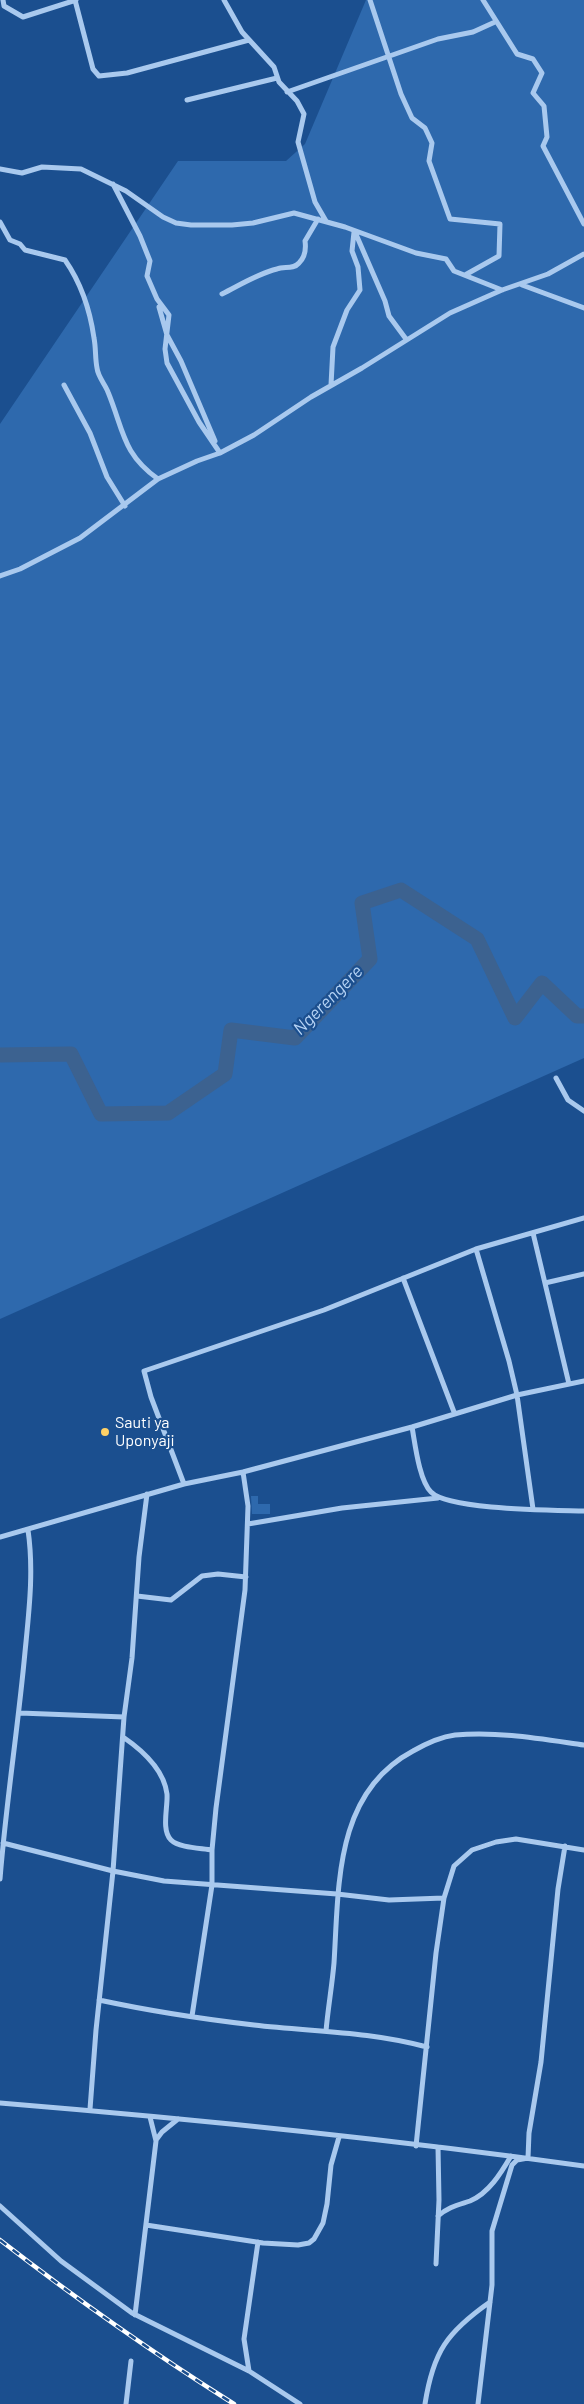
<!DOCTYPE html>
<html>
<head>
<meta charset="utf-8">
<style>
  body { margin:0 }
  canvas { display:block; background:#1b4f8f }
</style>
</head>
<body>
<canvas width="584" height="2404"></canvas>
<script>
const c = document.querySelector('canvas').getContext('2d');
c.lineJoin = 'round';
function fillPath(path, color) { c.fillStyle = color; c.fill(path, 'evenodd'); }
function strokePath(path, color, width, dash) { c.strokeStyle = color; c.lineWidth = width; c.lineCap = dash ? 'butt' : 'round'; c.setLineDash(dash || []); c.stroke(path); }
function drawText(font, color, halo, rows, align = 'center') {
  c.font = font + ' Barlow,sans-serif'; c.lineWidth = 4.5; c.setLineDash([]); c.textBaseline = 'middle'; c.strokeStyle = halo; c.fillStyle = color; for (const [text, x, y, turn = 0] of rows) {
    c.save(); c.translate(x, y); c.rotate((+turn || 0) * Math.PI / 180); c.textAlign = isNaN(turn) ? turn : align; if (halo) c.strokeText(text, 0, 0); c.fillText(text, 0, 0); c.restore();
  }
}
const green = new Path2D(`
  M366 0H584V1058L0 1319V424L178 161H286L305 144Z
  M251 1496H258V1504H270V1514H252Z`);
const river = new Path2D(`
  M0 1055 71 1054 101 1114 168 1113 225 1074 231 1030 295 1038 370 959 362 903 401 890 477 939 515 1018 542 983 577 1016H584`);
const minor = new Path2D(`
  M3 0 4 6 23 17 76 0
  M75 0 93 69 99 76 127 73 249 40
  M224 0 242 32 274 67 279 82 297 101 304 114 298 142 315 202 326 221
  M370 0 401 94 412 118 425 128 432 143 429 161 450 219 500 224 499 256 465 275
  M483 0 517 54 533 59 542 73 533 93 544 106 547 137 543 146 584 224
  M287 92 438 39 473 32 495 22
  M187 100 277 78
  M0 169 22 173 42 167 81 169 126 191 163 217 176 223 191 225H232L253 223 294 213 345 227 416 253 446 259 454 271 502 290
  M113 184 140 236 150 261 147 276 157 299 169 315 165 349 167 363 199 422 220 453
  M0 222 10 240 20 244 25 250 65 260C81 283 90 310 94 338 96 348 95 358 97 368 98 377 105 384 108 392 124 431 122 453 158 479
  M355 232 385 301 389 316 406 339
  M522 285 584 308
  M222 294C240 285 257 274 277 269 284 266 293 270 299 263 305 257 306 248 305 241L318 219
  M159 307 167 335 181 361 215 441
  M64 385 90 433 107 477 125 506
  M331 385 333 347 347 310 360 290 358 267 352 251 354 232
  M0 576 20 569 80 538 158 479 197 461 220 453 254 435 311 397 362 368 450 313 502 290 548 274 584 254
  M556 1078 568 1100 584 1111
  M533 1233 569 1384
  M476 1249 509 1361 517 1395 533 1509
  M403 1278 454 1412
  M545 1283 584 1274
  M412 1427C415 1443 419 1480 431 1492 448 1510 555 1510 584 1511
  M184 1484 151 1397 144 1371 324 1310 476 1249 584 1218
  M248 1524 342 1508 438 1498
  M0 1537 184 1484 243 1472 412 1427 517 1395 584 1381
  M137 1596 171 1600 202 1576 218 1574 246 1577
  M20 1713 124 1717
  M123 1737C142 1750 164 1770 167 1794 168 1807 161 1830 171 1840 179 1848 201 1848 212 1850
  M3 1843 113 1871 164 1881 337 1894 389 1900 444 1898
  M0 1879C6 1803 18 1728 25 1652 29 1611 34 1571 28 1530
  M99 2000C150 2011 202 2019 254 2025 314 2032 367 2031 427 2047
  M192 2016 212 1885V1850L216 1808 245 1590 248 1506 243 1472
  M326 2031C328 2008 332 1986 334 1963 339 1886 334 1793 413 1751 427 1743 440 1737 455 1735 498 1731 542 1739 584 1745
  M0 2103C195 2119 390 2139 584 2166
  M90 2109 96 2030 113 1871 124 1717 132 1658 139 1557 147 1494
  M156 2140 162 2132 178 2119
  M416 2146 436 1953 444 1898 454 1866 472 1850 496 1842 516 1839 584 1850
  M0 2206 61 2261 132 2313 249 2371 300 2404
  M438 2216C448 2207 458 2205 470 2201 489 2193 501 2173 511 2156
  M146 2225 263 2243 298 2245 309 2243 314 2239 323 2223 327 2204 331 2165 339 2137
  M436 2264 439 2200 438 2147
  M135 2315 156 2141 150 2117
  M249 2371 244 2339 258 2242
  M126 2404 131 2361
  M425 2404C433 2352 447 2332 490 2302
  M478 2404 492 2285V2231L512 2165 517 2160 528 2158 529 2133 541 2062 558 1889 565 1846`);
const rail = new Path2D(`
  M0 2240C75 2298 153 2353 234 2404`);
const markers = [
  [105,1432,5,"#ffd166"]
];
const poiNames = [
  ["Sauti ya",115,1423],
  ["Uponyaji",115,1441]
];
const waterNames = [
  ["Ngerengere",328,1000,-45]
];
fillPath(green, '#2e69ad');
strokePath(river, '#3c6290', 15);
strokePath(minor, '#a9c9ee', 5);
strokePath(rail, '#fff', 4.5);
strokePath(rail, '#1b4f8f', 2.5, [8]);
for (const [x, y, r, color] of markers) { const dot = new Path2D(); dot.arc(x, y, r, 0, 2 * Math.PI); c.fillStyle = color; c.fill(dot); strokePath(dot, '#1b4f8f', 2); }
drawText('16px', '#fff', '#1b4f8f', poiNames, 'left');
drawText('italic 18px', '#b5d3f5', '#1b4f8f', waterNames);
</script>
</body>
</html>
